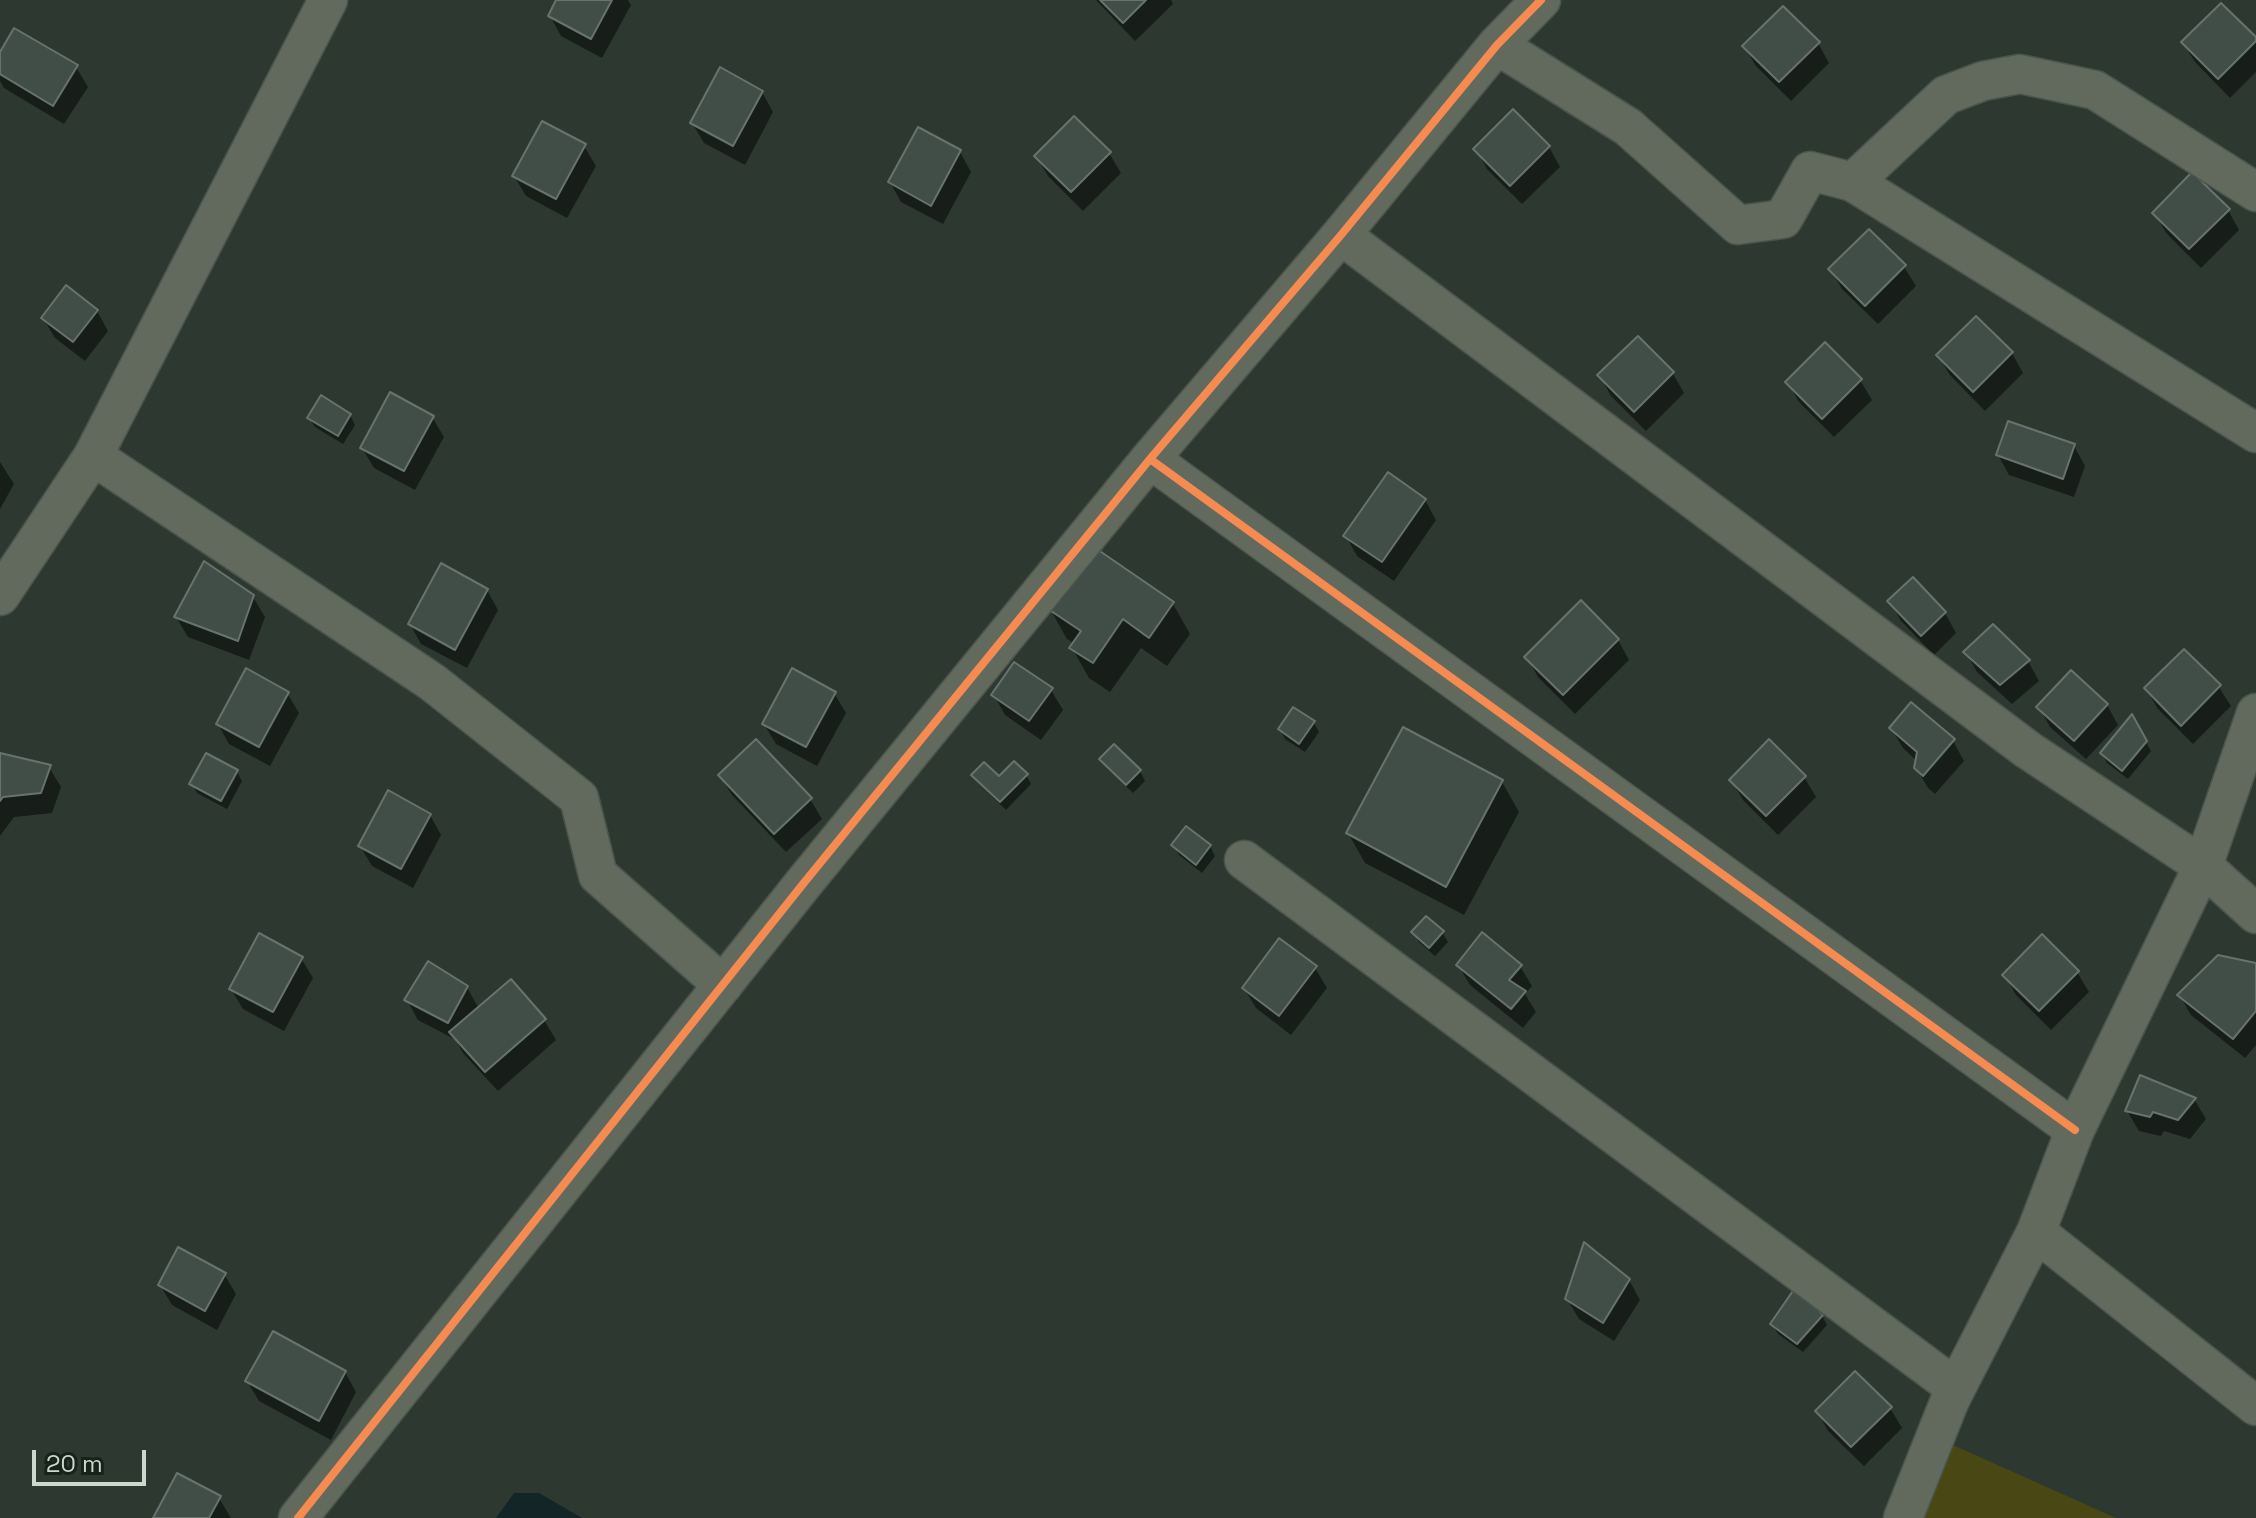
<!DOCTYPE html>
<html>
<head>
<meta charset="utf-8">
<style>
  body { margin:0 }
  #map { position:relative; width:2256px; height:1518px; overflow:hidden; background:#2c3830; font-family:"Space Grotesk",sans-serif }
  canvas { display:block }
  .scale { position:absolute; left:32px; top:1450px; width:114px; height:36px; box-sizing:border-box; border:4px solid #cad8ce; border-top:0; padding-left:10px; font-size:24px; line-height:28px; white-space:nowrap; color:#cad8ce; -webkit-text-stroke:6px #17221a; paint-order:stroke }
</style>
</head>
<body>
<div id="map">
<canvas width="2256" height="1518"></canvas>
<div class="scale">20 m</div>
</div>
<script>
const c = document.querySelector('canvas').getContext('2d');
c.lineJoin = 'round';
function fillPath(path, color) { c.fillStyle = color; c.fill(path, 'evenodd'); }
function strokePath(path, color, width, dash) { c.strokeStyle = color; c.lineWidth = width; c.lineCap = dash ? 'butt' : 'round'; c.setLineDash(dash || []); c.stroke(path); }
const green = new Path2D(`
  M1935 1437 2116 1518H1903Z`);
const water = new Path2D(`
  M514 1493H539L582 1518H496Z`);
const shadow = new Path2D(`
  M558 0H628L631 5 602 58 561 36 550 16Z
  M1096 0H1171L1173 4 1135 41Z
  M2256 40V72L2230 98 2195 62 2183 43Z
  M1818 43 1829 63 1791 101 1756 66 1744 46Z
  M0 55 76 67 88 87 64 124 4 88 0 81Z
  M762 92 773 112 745 165 704 143 692 123Z
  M584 146 596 166 567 218 526 196 514 176Z
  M1549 147 1560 167 1522 204 1487 169 1476 149Z
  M960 152 971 172 943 224 901 202 890 182Z
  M1109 153 1121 173 1083 211 1048 176 1036 156Z
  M2228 210 2239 230 2201 268 2166 233 2155 213Z
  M1904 267 1916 286 1878 324 1842 289 1831 270Z
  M97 311 108 331 85 361 55 338 43 318Z
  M1976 318 2012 353 2023 373 1985 411 1950 375 1938 356Z
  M1638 339 1673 374 1684 393 1646 431 1611 396 1600 376Z
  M1860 380 1872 400 1834 437 1799 402 1788 383Z
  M350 415 355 425 343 444 315 427 309 418Z
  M432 417 444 437 415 490 374 468 362 448Z
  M2074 446 2085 466 2074 497 2009 475 1998 455Z
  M0 462 14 484 0 509Z
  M1425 500 1436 520 1394 581 1357 556 1346 536Z
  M1092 548 1173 604 1190 634 1167 666 1141 648 1110 692 1089 678 1072 648 1075 644 1067 639 1050 609Z
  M487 590 498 610 467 668 421 644 410 624Z
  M253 597 265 617 249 660 188 637 176 617Z
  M1890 601 1945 613 1956 633 1934 655 1901 621Z
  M1618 640 1629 660 1575 714 1538 677 1527 657Z
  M1966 652 2028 661 2039 681 2012 704 1977 672Z
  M2219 687 2231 706 2193 744 2158 709 2146 689Z
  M1051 690 1063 710 1041 740 1005 715 994 695Z
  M287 693 299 713 270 766 229 744 218 724Z
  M834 693 846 713 817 766 776 744 764 724Z
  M2107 705 2118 725 2086 759 2050 727 2039 707Z
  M2132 717 2151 751 2128 779 2107 763 2102 753Z
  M1314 723 1319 732 1305 752 1285 739 1280 729Z
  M1891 728 1953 741 1964 761 1935 794 1928 788 1916 768 1917 761 1903 748Z
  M1114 747 1140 771 1145 781 1133 793 1107 768 1102 759Z
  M0 755 49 767 61 787 52 813 14 817 0 836Z
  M237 772 242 781 227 809 197 793 192 784Z
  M974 775 999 779 1026 775 1031 784 1006 810 979 784Z
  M720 776 810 799 822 819 786 852 732 795Z
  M1804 777 1816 797 1778 835 1743 800 1731 780Z
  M1502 782 1519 812 1464 915 1365 863 1348 833Z
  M430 815 441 835 413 888 372 866 360 846Z
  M1174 845 1210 846 1215 856 1202 873 1179 855Z
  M1442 932 1448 942 1435 956 1419 942 1414 933Z
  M301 958 313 978 284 1031 243 1009 231 989Z
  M1458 965 1520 966 1532 986 1525 994 1536 1012 1523 1028 1470 985Z
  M2256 965V1045L2245 1058 2191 1015 2180 996Z
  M1315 968 1327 988 1291 1035 1256 1008 1244 988Z
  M2077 972 2089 992 2051 1030 2016 995 2005 975Z
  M467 987 479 1009 544 1020 556 1040 498 1091 463 1053 456 1040 418 1020 407 1000Z
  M2194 1099 2206 1119 2190 1139 2164 1131 2161 1136 2139 1131 2127 1111Z
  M224 1274 236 1294 217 1330 172 1305 160 1285Z
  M1629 1280 1640 1300 1614 1341 1579 1319 1567 1299Z
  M1822 1316 1827 1325 1803 1352 1778 1334 1772 1324Z
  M345 1372 356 1392 331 1440 259 1401 247 1381Z
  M1890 1408 1902 1428 1864 1466 1828 1431 1817 1411Z
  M219 1498 231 1518H155Z`);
const building = new Path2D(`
  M556 0H612L591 39 548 16Z
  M1100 0H1146L1123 23Z
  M2221 3 2256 37V41L2218 79 2181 42Z
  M1783 6 1820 42 1779 82 1742 46Z
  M14 28 78 65 53 106 0 74V52Z
  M720 67 763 91 733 146 690 123Z
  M1513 109 1550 146 1510 186 1473 149Z
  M1074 116 1111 152 1071 192 1034 156Z
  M542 121 586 144 556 199 512 176Z
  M918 127 961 150 931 206 888 182Z
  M2192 172 2230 209 2189 249 2152 213Z
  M1869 229 1906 265 1865 306 1828 269Z
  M66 285 98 310 73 342 41 318Z
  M1976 316 2013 352 1973 392 1936 355Z
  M1638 336 1674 372 1634 412 1597 375Z
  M1825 342 1862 379 1822 419 1785 382Z
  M390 392 434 416 404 471 360 448Z
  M321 395 351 414 338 436 307 418Z
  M2008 421 2075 444 2063 479 1996 455Z
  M1388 472 1426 499 1382 562 1343 536Z
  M1091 545 1174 602 1149 638 1123 619 1093 663 1069 648 1081 631 1048 609Z
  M204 561 254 595 238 641 174 617Z
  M441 563 488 589 455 650 408 624Z
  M1913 577 1946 612 1921 636 1887 601Z
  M1581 600 1619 639 1563 695 1524 657Z
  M1993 624 2030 660 2000 685 1963 652Z
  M2184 649 2221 685 2181 726 2144 688Z
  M1014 662 1053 688 1029 721 991 695Z
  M246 668 289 692 259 747 216 724Z
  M792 668 836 692 806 747 762 724Z
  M2071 670 2108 704 2074 741 2036 707Z
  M1911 702 1955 739 1923 776 1914 768 1917 752 1889 728Z
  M1293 707 1315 721 1299 744 1278 729Z
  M2132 714 2147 741 2122 771 2100 753Z
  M1403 727 1503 780 1446 887 1346 833Z
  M756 739 812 798 774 834 718 775Z
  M1769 739 1806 776 1766 816 1729 780Z
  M1114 744 1141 770 1126 785 1099 759Z
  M0 753 51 765 41 793 3 797 0 801Z
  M206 753 238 770 221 801 189 784Z
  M1014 761 1028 774 1000 802 971 775 984 762 999 776Z
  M388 790 431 814 401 869 358 846Z
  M1186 826 1211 845 1196 865 1171 845Z
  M1426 916 1444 931 1429 948 1411 932Z
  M1482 932 1522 965 1509 980 1526 991 1511 1009 1456 965Z
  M259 933 303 957 273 1012 229 989Z
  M2042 934 2079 971 2039 1011 2002 975Z
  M1279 938 1317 966 1279 1016 1242 988Z
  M2218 955 2256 963V1011L2233 1039 2177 995Z
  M428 961 468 986 448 1023 404 1000Z
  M511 979 546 1019 485 1072 449 1032Z
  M2140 1075 2196 1098 2178 1120 2153 1112 2150 1117 2125 1111Z
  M1584 1242 1630 1279 1603 1323 1565 1299Z
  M178 1247 226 1273 205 1311 158 1285Z
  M1797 1285 1823 1315 1797 1344 1770 1324Z
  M273 1331 346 1371 319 1421 245 1381Z
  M1855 1371 1892 1407 1851 1447 1815 1411Z
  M177 1473 221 1496 209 1518H153Z`);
const street = new Path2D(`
  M1497 45 1628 127 1738 225 1783 219 1810 171 1853 182 2256 433
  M1853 182 1946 95 1983 81 2020 74 2095 90 2256 192
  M1341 235 2028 750 2203 866 2256 914
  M93 456 432 682 579 798 598 875 723 985
  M1150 459 2075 1130
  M0 596 93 456 328 0
  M1244 860 1956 1388
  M2036 1232 2256 1406
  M298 1518 803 884 1150 459 1341 235 1497 45 1541 0
  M1903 1518 1950 1400 2036 1232 2075 1130 2203 866 2256 713`);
const cycleway = new Path2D(`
  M1150 459 2075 1130
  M298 1518 803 884 1150 459 1341 235 1497 45 1541 0`);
fillPath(green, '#494815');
fillPath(water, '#132526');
fillPath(shadow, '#0007');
fillPath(building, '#414e48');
strokePath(building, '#67736e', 2);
strokePath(street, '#49544d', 41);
strokePath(street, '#626a5e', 38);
strokePath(cycleway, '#f68b52', 8);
</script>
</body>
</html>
